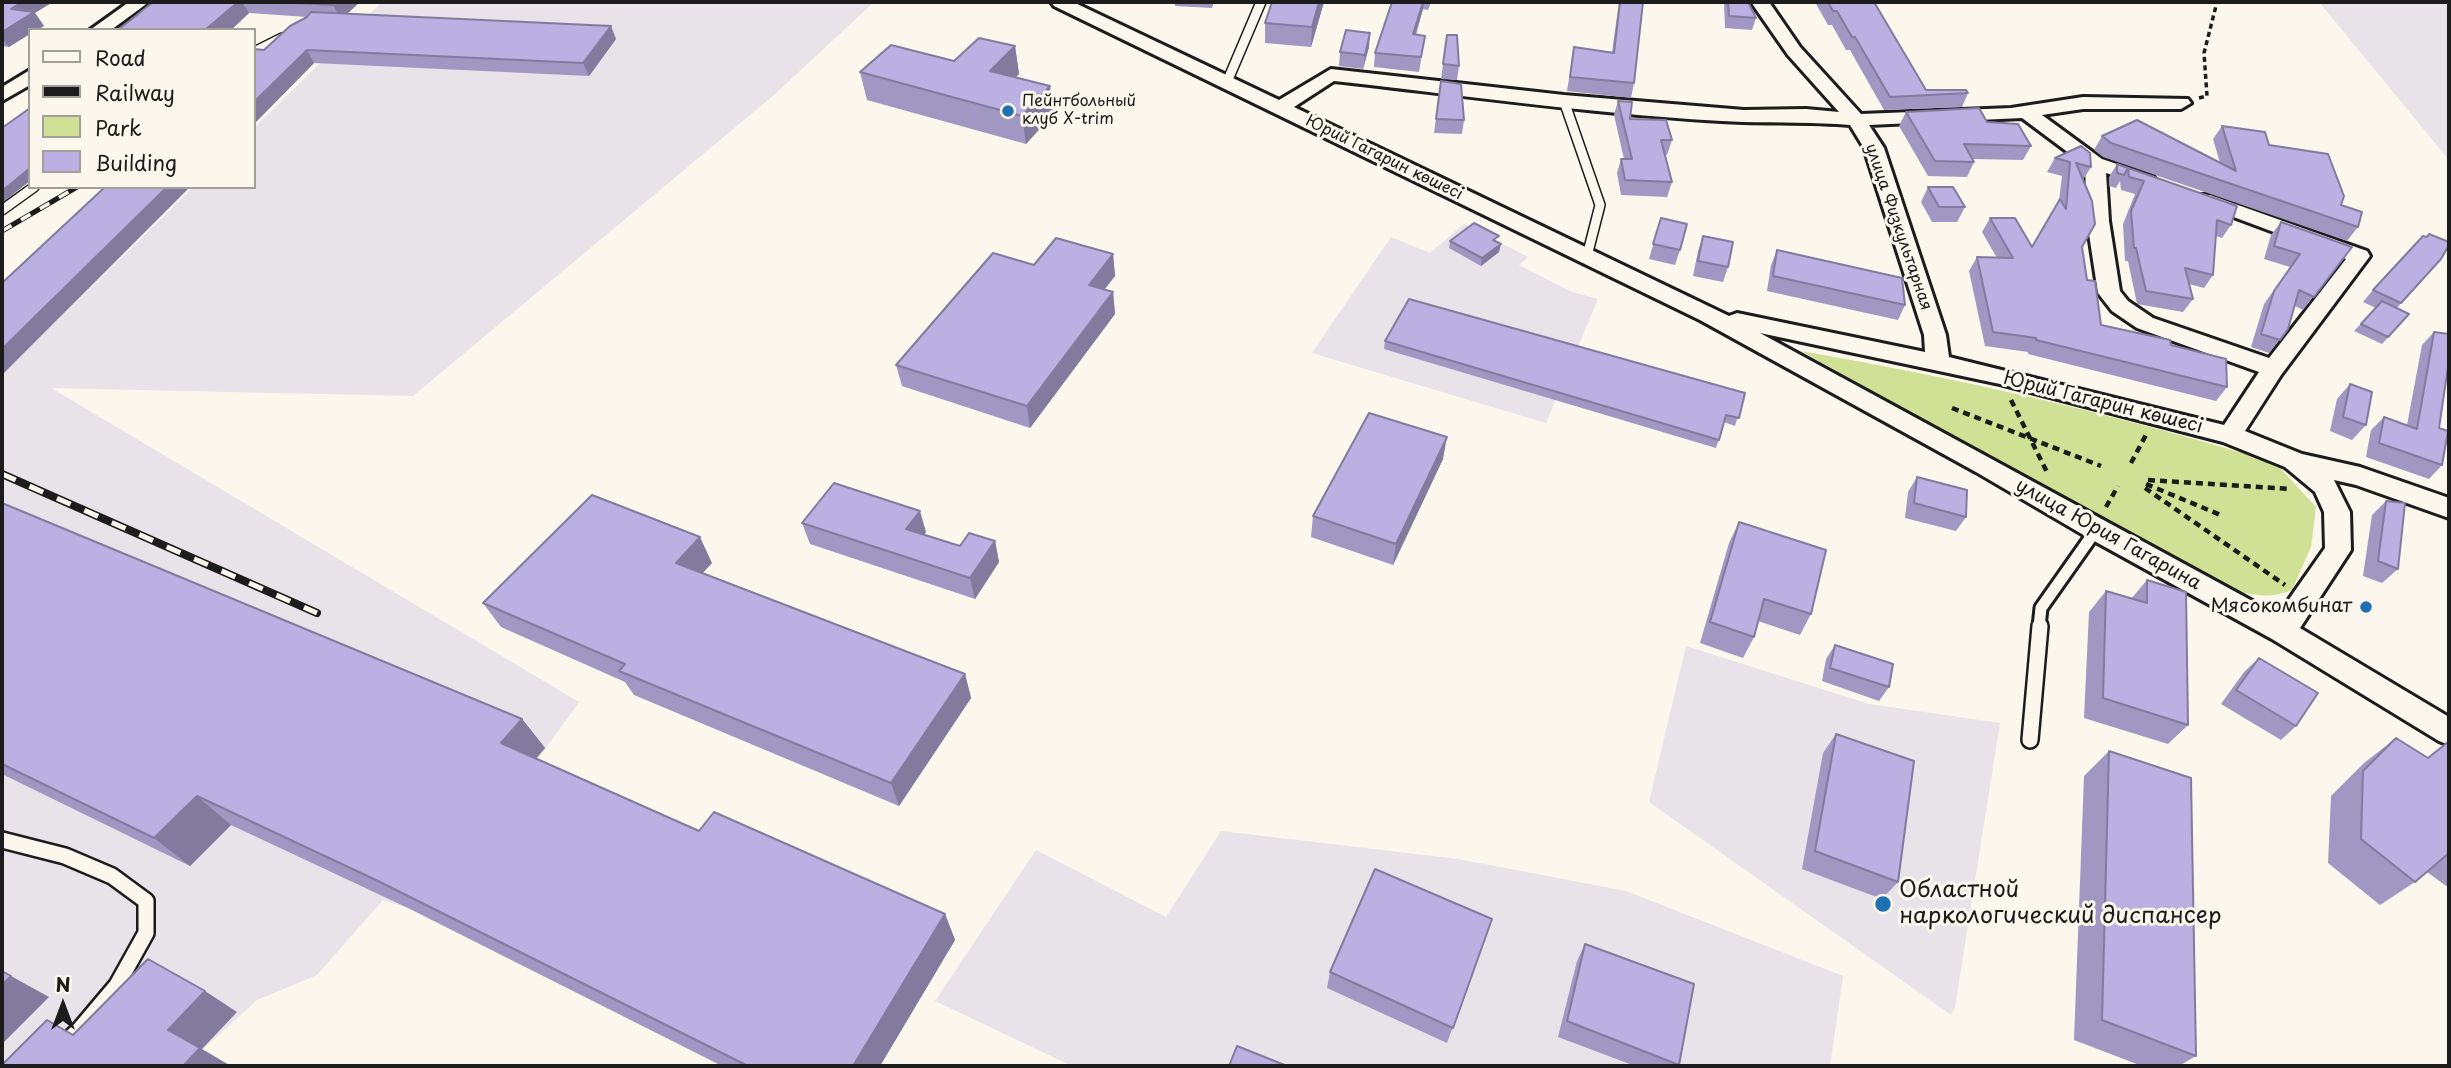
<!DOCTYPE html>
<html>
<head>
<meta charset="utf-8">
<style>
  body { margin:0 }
  #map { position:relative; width:2451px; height:1068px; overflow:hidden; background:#fbf7ec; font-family:"Playpen Sans",sans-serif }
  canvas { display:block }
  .frame { position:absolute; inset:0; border:4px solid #1c1c1c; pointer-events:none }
  .legend { position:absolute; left:28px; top:28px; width:228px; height:161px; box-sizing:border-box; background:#fbf7ec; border:2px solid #a29f99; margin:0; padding:9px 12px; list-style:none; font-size:21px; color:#1c1c1c }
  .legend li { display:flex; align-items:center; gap:14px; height:35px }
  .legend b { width:35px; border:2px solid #a29f99 }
  .north { position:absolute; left:28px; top:970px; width:70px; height:70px; -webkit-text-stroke:5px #fbf7ec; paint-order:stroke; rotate:0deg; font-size:19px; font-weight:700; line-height:28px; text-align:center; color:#1c1c1c }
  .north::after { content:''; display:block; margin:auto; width:24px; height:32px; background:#1c1c1c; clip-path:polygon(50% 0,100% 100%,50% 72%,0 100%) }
</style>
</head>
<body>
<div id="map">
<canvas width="2451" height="1068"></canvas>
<div class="frame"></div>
<ul class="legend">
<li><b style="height:9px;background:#fbf7ec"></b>Road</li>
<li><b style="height:9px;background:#1c1c1c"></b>Railway</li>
<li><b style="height:19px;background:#d0e195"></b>Park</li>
<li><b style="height:19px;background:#bab0e2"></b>Building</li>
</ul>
<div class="north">N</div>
</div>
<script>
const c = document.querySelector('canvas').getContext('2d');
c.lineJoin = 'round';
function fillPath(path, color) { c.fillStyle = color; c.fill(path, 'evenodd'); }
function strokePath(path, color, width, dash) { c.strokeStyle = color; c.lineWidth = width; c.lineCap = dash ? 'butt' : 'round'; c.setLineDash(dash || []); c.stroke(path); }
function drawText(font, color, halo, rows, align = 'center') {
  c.font = font + ' "Playpen Sans",sans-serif'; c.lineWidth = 6; c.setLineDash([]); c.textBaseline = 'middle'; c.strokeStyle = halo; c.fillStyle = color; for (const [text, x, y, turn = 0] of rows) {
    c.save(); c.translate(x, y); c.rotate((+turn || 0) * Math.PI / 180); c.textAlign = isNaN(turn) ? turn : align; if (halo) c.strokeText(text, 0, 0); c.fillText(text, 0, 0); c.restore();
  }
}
const built = new Path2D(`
  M382 2H874L774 95 413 396 51 388 579 702 527 774 408 908 383 900 317 975 257 1000 202 1050 2 1066V375L193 187H254V128Z
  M2319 2H2449V160Z
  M1464 224 1528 257 1519 265 1572 292 1598 299 1546 423 1312 353 1391 237 1430 253Z
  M1686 646 1869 704 2000 723 1955 1007 1951 1015 1649 802Z
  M1221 831 1458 859 1626 891 1843 976 1830 1066H1072L935 1001 1036 850 1166 917Z`);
const green = new Path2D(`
  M1801 351C1953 377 2106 412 2253 456L2281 469 2316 507 2311 547 2292 590C2267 601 2244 593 2219 586Z`);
const pathFar1 = new Path2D(`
  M2199 98 2207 96 2204 53 2217 2`);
const path = new Path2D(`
  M2011 400 2048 474
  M1952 408 2101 466
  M2131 463 2147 433
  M2148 480 2290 489
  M2146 484 2223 516
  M2145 488 2285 585
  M2106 507 2118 486`);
const serviceFar2 = new Path2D(`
  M254 52 282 38
  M1227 82 1261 2
  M1564 101 1600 205 1587 256
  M2 210 34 187`);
const serviceFar1 = new Path2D(`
  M2039 627 2041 608 2096 530`);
const service = new Path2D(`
  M2030 740 2040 626
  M2 840 65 856 112 876 146 901V933L117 985 79 1030 39 1066`);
const minor = new Path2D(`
  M129 2H149L111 30H90Z
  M1051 2H1073L1279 100 1331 69 1564 95 1744 110 1806 109 1839 112 1788 55 1751 2H1769L1800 47 1861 114 2011 108 2083 97 2188 99 2191 103 2181 109H2083L2042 115 2102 159 2153 176 2156 180 2153 184 2146 186 2106 173 2109 221 2120 291 2128 301 2153 318 2269 358 2346 259 2196 203 2193 199 2196 195H2210L2367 251 2370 256 2281 375 2245 431 2302 454 2360 467 2449 498V518L2356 485 2334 480 2350 512 2351 550 2300 628 2449 717V745L2439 741 2272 639 2087 537 1976 472 1700 320 1054 6ZM1334 81C1470 96 1607 116 1743 122 1779 123 1814 122 1850 125L1864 148 1924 335 1925 352 1737 313 1729 316 1294 107ZM2022 118 2085 165 2087 221 2098 293 2112 311 2137 328 2259 372 2224 425 1949 357 1946 335 1884 148 1869 125ZM1760 333 2000 384 2223 442 2285 467 2315 492 2324 512 2325 548 2278 615Z
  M30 70V85L2 101V87Z`);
const railFar1 = new Path2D(`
  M2 231 77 187`);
const rail = new Path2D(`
  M2 474 317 613`);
const wall = new Path2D(`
  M2 2 35 13 44 26 37 30H30L9 47 2 46Z
  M153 2H360L347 14 616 39 589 76 314 63 254 124V49L264 50 307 17 249 13 231 30H118Z
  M1175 2H1214L1212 8 1175 6Z
  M1272 2H1324L1311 47 1265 43V23Z
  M1392 2H1431L1428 10 1423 9 1416 35 1425 36 1419 72 1374 67 1375 53Z
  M1619 2H1643L1634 83 1631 98 1567 91 1574 47 1612 52Z
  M1724 2H1748L1756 18 1752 30 1725 28Z
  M1815 2H1874L1926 90 1968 93 1962 107 1884 110 1850 50H1846L1832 25H1828Z
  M1447 35 1459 66 1457 80 1441 79Z
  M1015 46 1019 74 1015 78 1050 86 1053 114 1026 144 867 100 860 72 954 61Z
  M1369 47 1363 69 1339 66 1340 52Z
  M1441 81 1464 120 1462 134 1434 133Z
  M1618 101 1630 119 1672 140 1667 155H1665L1672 182 1667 197 1621 195 1617 173 1621 159H1624L1614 115Z
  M1906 112 1987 122 2031 146 2023 160 1972 159 1974 162 1967 177 1928 176 1899 126Z
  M2222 126 2269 145 2341 205 2358 227 2347 241 2103 157 2094 150 2102 136 2220 163 2213 139Z
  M2055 158 2091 167 2083 180 2082 247 2087 280 2101 325 2171 345 2227 387 2216 401 2028 354V352L1985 346 1969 271 1977 257 1997 258 1982 232 1990 218 2032 247 2059 201 2062 176 2047 172Z
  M2117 164 2231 225 2222 238 2216 236 2213 275 2204 288 2189 284 2193 299 2183 312 2137 304 2128 261H2125L2123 224 2135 194 2121 190 2120 181 2116 188 2109 186V177Z
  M1928 187 1965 207 1957 222H1932L1921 202Z
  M1661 218 1680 250 1675 265 1649 259Z
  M2281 222 2352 247 2303 310 2295 306 2288 329 2269 353 2251 347 2264 304 2290 267 2264 259 2271 235Z
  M2429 234 2449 242 2397 308 2409 314 2382 344 2354 331 2376 308 2363 302 2373 290Z
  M1703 236 1728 267 1723 282 1693 276 1698 251Z
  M1450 241 1499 252 1481 266 1449 248Z
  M1777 250 1905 305 1898 320 1767 291 1771 265Z
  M1113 254 1115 276 1104 289 1113 292 1115 314 1030 428 902 386 896 365 1034 265Z
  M2434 332 2439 428 2442 465 2429 479 2366 457 2371 430 2384 417 2407 425 2422 345Z
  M1385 341 1745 393 1735 426 1724 422 1716 448 1384 349Z
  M2350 384 2366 425 2352 440 2330 431 2337 399Z
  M1443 459 1393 565 1311 537 1313 516Z
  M1917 477 1966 517 1956 531 1905 518 1908 492Z
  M2386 501 2398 569 2382 583 2363 576 2372 515Z
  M2 503 522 719 545 748 536 759 699 831 945 914 955 940 880 1066H722L408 908 231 825 190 866 2 774Z
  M1739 522 1811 614 1800 635 1758 621 1754 637 1743 658 1700 643 1729 543Z
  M802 523 926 532 924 535 960 546 995 541 999 562 975 599 810 544Z
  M712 563 702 573 965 674 971 698 899 806 634 695 625 682 501 627 483 603Z
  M2147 580 2188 725 2168 744 2084 718 2089 612 2106 591 2131 599Z
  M1835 645 1889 687 1879 701 1822 681 1826 659Z
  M2259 658 2296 726 2281 740 2221 704 2244 672Z
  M1836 734 1898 882 1882 899 1802 869 1823 753Z
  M2396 738 2427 758 2448 742 2449 743V888L2427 872 2415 882 2380 905 2328 863 2331 796 2364 763Z
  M2109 751 2196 1056 2179 1066H2142L2074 1040 2084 776Z
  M1492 919 1447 1043 1327 988 1330 972Z
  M1585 944 1679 1065 1678 1066H1635L1558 1037 1577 961Z`);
const shadedWall = new Path2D(`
  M22 2H53L35 13 44 26 37 30H30V34L9 47 2 38V32L11 9Z
  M238 2H242L249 13 231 30H205Z
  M337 2H360L341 19 333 5Z
  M1319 2H1324L1311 47 1312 27Z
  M1423 2H1424L1423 9 1411 49 1413 34Z
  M611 26 616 39 589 76 583 63Z
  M1370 33 1369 47 1363 69 1365 55Z
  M1015 46 1019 74 994 99 990 71Z
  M307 50 314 63 254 124V102Z
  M1050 86 1053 114 1026 144 1022 116Z
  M30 168V181L2 203V191Z
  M167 187H190L2 375V349Z
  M1501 244 1499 252 1481 266 1482 258Z
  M1113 254 1115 276 1091 307 1089 285Z
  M1113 292 1115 314 1030 428 1027 406Z
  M1447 437 1443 459 1393 565 1396 544Z
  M920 511 926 532 913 550 906 529Z
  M700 537 712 563 689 588 676 563Z
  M995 541 999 562 975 599 970 578Z
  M965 674 971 698 899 806 891 783Z
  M522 719 545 748 524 772 501 743Z
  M197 796 231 825 190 866 154 838Z
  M945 914 955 940 880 1066H853Z
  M11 976 49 997 2 1044V985Z
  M205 991 237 1012 202 1049 231 1066H183L168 1030Z`);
const building = new Path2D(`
  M2 2H22L11 9 34 12 2 32Z
  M153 2H238L205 30H118Z
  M280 2H337L333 5Z
  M1272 2H1319L1312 27 1265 23Z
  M1392 2H1423L1413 34 1425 36 1421 57 1375 53Z
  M1620 2H1643L1634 83 1570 77 1574 47 1614 53Z
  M1728 2H1748L1756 18 1729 16Z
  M1828 2H1874L1926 90H1966L1968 93 1890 97 1855 37H1852L1837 11H1833Z
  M311 12 611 26 583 63 307 50 254 102V49L264 50 290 26 307 17Z
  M1346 30 1370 33 1365 55 1340 52Z
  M1447 35H1457L1459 66 1443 64Z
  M979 38 1015 46 990 71 1050 86 1022 116 860 72 891 45 954 61Z
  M1441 81 1461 84 1464 120 1436 119Z
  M1618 101 1632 102 1630 119 1666 120 1672 140H1661L1672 182 1625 180 1621 159H1632Z
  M30 108V168L2 191V128Z
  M1979 108 1987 122 2018 124 2031 146 1964 144 1974 162 1935 161 1906 112Z
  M2137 120 2236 171 2222 126 2265 132 2269 145 2328 154 2344 196 2341 205 2362 212 2358 227 2111 143 2102 136Z
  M2081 146 2090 153 2091 167 2076 163 2092 201 2095 224 2082 247 2087 280 2095 281 2101 325 2170 340 2171 345 2226 359 2227 387 2036 340V338L1993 332 1977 257 2013 258 1990 218H2015L2032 247 2060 199 2066 209 2070 162 2055 158Z
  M2117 164 2237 206 2231 225 2217 220 2213 275 2185 268 2193 299 2146 291 2136 248H2134L2131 211 2144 181 2129 177 2128 168 2124 175 2117 173Z
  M105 187H167L2 349V283Z
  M1928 187H1953L1965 207H1939Z
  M1661 218 1687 224 1680 250 1653 244Z
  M2281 222 2352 247 2314 297 2299 290 2288 329 2280 340 2261 334 2274 291 2300 254 2274 246Z
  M1474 223 1499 236 1493 240 1501 244 1482 258 1450 241Z
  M2429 234 2449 242V245L2441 259 2401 303 2373 290 2423 236 2427 237Z
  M1703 236 1733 242 1728 267 1698 261Z
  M1056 238 1113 254 1089 285 1113 292 1027 406 896 365 993 253 1034 265Z
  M1777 250 1902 278 1905 305 1773 276Z
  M1409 299 1745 393 1739 418 1726 415 1719 440 1385 341Z
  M2382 301 2409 314 2388 337 2361 324Z
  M2434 332 2449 334V360L2439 428 2448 431 2442 465 2379 443 2384 417 2417 429Z
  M2350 384 2372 392 2366 425 2343 417Z
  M1369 413 1447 437 1396 544 1313 516Z
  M1917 477 1967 490 1966 517 1914 503Z
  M834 483 920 511 906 529 960 546 969 533 995 541 970 578 802 523Z
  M592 495 700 537 676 563 965 674 891 783 619 671 625 664 483 603Z
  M2386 501 2405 503 2398 569 2378 561Z
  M2 503 522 719 501 743 699 831 714 812 945 914 853 1066H748L378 881 197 796 154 838 2 764Z
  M1739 522 1826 550 1811 614 1764 599 1754 637 1710 622Z
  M2147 580 2186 592 2188 725 2103 698 2106 591 2147 603Z
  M1835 645 1893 664 1889 687 1830 668Z
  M2259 658 2318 693 2296 726 2236 690Z
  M1836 734 1914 761 1898 882 1815 851Z
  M2396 738 2428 758 2448 742 2449 743V853L2415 882 2361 839 2363 771Z
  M2109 751 2191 778 2196 1056 2102 1020Z
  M1375 869 1492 919 1453 1028 1330 972Z
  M1585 944 1694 984 1679 1065 1567 1021Z
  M148 959 205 991 168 1030 200 1048 183 1066H2V1065L47 1020 73 1035Z
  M2 971 11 976 2 985Z
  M1237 1046 1287 1066H1229Z`);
const markers = [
  [1008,111,7,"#1f6fb2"],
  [2366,607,7,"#1f6fb2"],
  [1883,904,9,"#1f6fb2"]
];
const farPoinames = [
  ["Пейнтбольный",1022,102],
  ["клуб X-trim",1022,120]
];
const farStreetnames = [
  ["Юрий Гагарин көшесі",1384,158,26],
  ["улица Физкультарная",1898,227,71]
];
const streetNames = [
  ["Юрий Гагарин көшесі",2103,403,14],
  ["улица Юрия Гагарина",2108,535,29]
];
const poiNames = [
  ["Мясокомбинат",2352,607]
];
const nearPoinames = [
  ["Областной",1899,891],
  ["наркологический диспансер",1899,917]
];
fillPath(built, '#e8e2e9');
fillPath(green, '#d0e195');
strokePath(serviceFar2, '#1c1c1c', 12);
strokePath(serviceFar1, '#1c1c1c', 17);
strokePath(service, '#1c1c1c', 20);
strokePath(minor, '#1c1c1c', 6);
strokePath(pathFar1, '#1c1c1c', 3.5, [5, 3.5]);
strokePath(path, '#1c1c1c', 4.5, [7, 5]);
strokePath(serviceFar2, '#fbf7ec', 9);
strokePath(serviceFar1, '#fbf7ec', 11);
strokePath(service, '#fbf7ec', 15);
fillPath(minor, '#fbf7ec');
strokePath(railFar1, '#1c1c1c', 5);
strokePath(rail, '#1c1c1c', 8);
strokePath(railFar1, '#fbf7ec', 3.5, [11]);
strokePath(rail, '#fbf7ec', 5, [15]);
fillPath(wall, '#a097c2');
fillPath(shadedWall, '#827b9e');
fillPath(building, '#bab0e2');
strokePath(building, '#827b9e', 2);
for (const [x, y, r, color] of markers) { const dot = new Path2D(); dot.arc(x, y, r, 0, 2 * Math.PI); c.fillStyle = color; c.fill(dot); strokePath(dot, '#fbf7ec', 2.5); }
drawText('16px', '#1c1c1c', '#fbf7ec', farPoinames, 'left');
drawText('16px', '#1c1c1c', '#fbf7ec', farStreetnames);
drawText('19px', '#1c1c1c', '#fbf7ec', streetNames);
drawText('19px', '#1c1c1c', '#fbf7ec', poiNames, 'right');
drawText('23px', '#1c1c1c', '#fbf7ec', nearPoinames, 'left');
</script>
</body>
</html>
